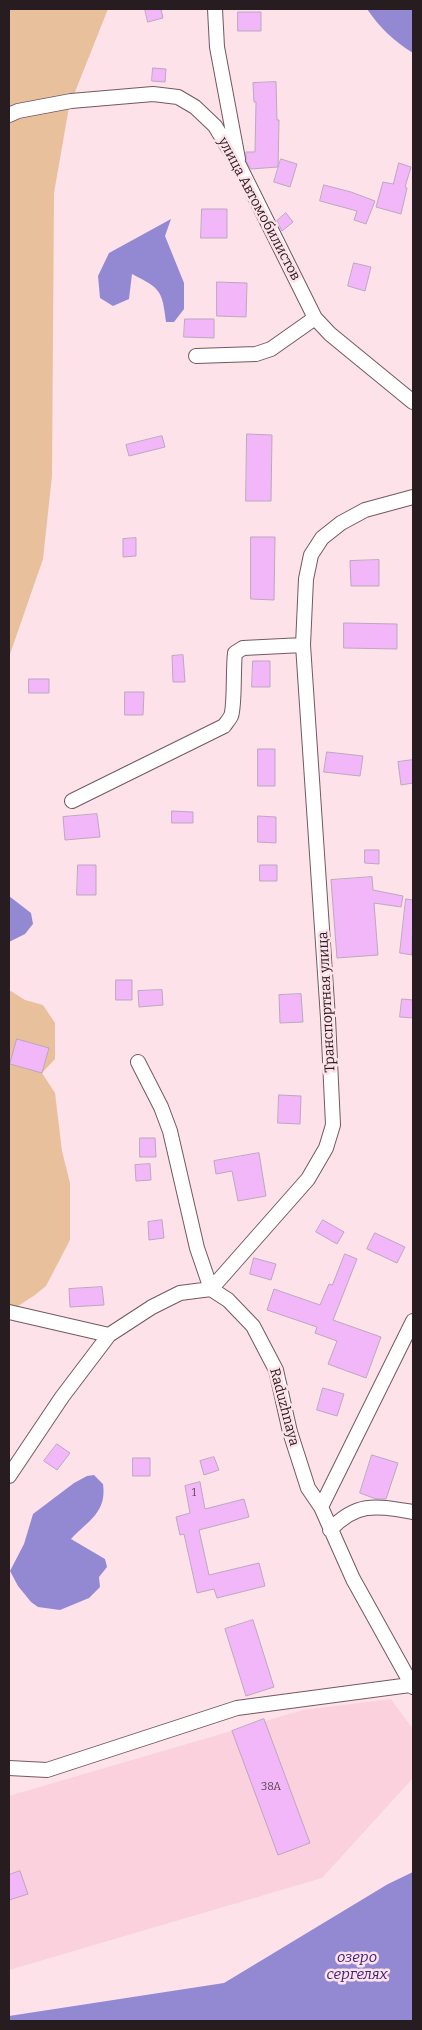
<!DOCTYPE html>
<html>
<head>
<meta charset="utf-8">
<style>
  body { margin:0 }
  #map { position:relative; width:422px; height:2030px; overflow:hidden; background:#fde2ea; font-family:Bitter,serif }
  canvas { display:block }
  .frame { position:absolute; inset:0; border:10px solid #271c1f; pointer-events:none }
</style>
</head>
<body>
<div id="map">
<canvas width="422" height="2030"></canvas>
<div class="frame"></div>
</div>
<script>
const c = document.querySelector('canvas').getContext('2d');
c.lineJoin = 'round';
function fillPath(path, color) { c.fillStyle = color; c.fill(path, 'evenodd'); }
function strokePath(path, color, width, dash) { c.strokeStyle = color; c.lineWidth = width; c.lineCap = dash ? 'butt' : 'round'; c.setLineDash(dash || []); c.stroke(path); }
function drawText(font, color, halo, rows, align = 'center') {
  c.font = font + ' Bitter,serif'; c.lineWidth = 5; c.setLineDash([]); c.textBaseline = 'middle'; c.strokeStyle = halo; c.fillStyle = color; for (const [text, x, y, turn = 0] of rows) {
    c.save(); c.translate(x, y); c.rotate((+turn || 0) * Math.PI / 180); c.textAlign = isNaN(turn) ? turn : align; if (halo) c.strokeText(text, 0, 0); c.fillText(text, 0, 0); c.restore();
  }
}
const built = new Path2D(`
  M391 1699 413 1729V1778L322 1878 9 1970V1796L303 1710Z`);
const green = new Path2D(`
  M9 9H108L69 107 54 193 52 476 43 559 9 657Z
  M9 990 25 1000 43 1005 55 1023V1059L42 1073 55 1093 62 1151 70 1183V1240L46 1286 35 1295 9 1312Z`);
const water = new Path2D(`
  M367 9H413V53C395 42 379 27 367 9Z
  M171 219 165 236 184 283V309L174 322H166C162 290 161 289 132 274L129 299 113 306 100 298 98 276 109 253Z
  M9 896 31 913 33 924 25 934 9 942Z
  M94 1475 103 1484C107 1512 89 1520 71 1539L105 1559 107 1567 99 1577 100 1587 89 1598 60 1610 38 1607 31 1602 18 1586 10 1571 24 1544 33 1514 74 1483 87 1476Z
  M413 1872V2021H9V2016L224 1983 388 1884Z`);
const building = new Path2D(`
  M145 9H161L163 18 148 22Z
  M238 12H261V31H238Z
  M153 68 166 69 165 82 152 81Z
  M276 82 277 120H279L278 167 251 169 246 161V152H255L256 102H254L253 83Z
  M281 159 297 164 290 187 274 182Z
  M399 163 411 167 405 187 407 188 401 214 376 207 383 182 393 184Z
  M324 185 351 192 375 201 366 224 354 220 357 211 320 201Z
  M202 209H227V238H201Z
  M286 213 293 222 282 231 277 221Z
  M354 263 371 267 365 291 348 286Z
  M217 282 247 283 246 317 217 316Z
  M185 319H214V338L184 337Z
  M247 434 272 435 271 501H246Z
  M162 436 165 447 129 456 126 445Z
  M251 537H275L274 600 251 599Z
  M136 538V556L123 557V539Z
  M379 560V586H351L350 561Z
  M344 623 397 624V649L344 648Z
  M183 655 185 682H173L172 656Z
  M253 661H270V687H252Z
  M29 679H49V693H29Z
  M125 692H144L143 715H125Z
  M258 749H275V786H258Z
  M327 752 363 756 360 776 324 772Z
  M413 760V783L401 785 398 762Z
  M172 811 193 812V823H172Z
  M97 814 100 837 65 840 63 817Z
  M258 816 276 817V843L258 842Z
  M365 850H379V864L365 863Z
  M78 865H96V895H77Z
  M260 865H277V881H260Z
  M372 877 373 890 403 896 401 907 374 903 378 955 337 958 331 880Z
  M406 899 413 900 412 955 400 953Z
  M116 980H132V1000H116Z
  M162 990 163 1005 139 1007 138 991Z
  M301 994 303 1022 280 1023 279 995Z
  M402 999 413 1000V1018L400 1017Z
  M17 1039 49 1048 42 1073 10 1064Z
  M279 1095 301 1096 300 1124 278 1123Z
  M140 1138H155L156 1157H140Z
  M259 1153 266 1196 238 1201 232 1171 216 1174 214 1161Z
  M150 1164 151 1180 136 1181 135 1165Z
  M162 1220 164 1238 149 1240 148 1222Z
  M323 1220 344 1232 337 1244 316 1232Z
  M375 1233 405 1247 397 1263 367 1249Z
  M345 1254 357 1259 333 1320 381 1337 366 1378 328 1364 337 1341 315 1333 317 1327 267 1310 274 1289 320 1305 329 1284 332 1285Z
  M254 1258 276 1264 271 1280 250 1274Z
  M102 1287 104 1305 70 1307 69 1289Z
  M323 1388 344 1394 337 1416 317 1410Z
  M57 1444 70 1453 57 1470 44 1461Z
  M372 1455 398 1463 386 1499H376L360 1493Z
  M214 1457 219 1470 204 1475 200 1461Z
  M133 1458H150V1476H133Z
  M200 1482 205 1509 244 1499 249 1517 199 1530 209 1575 259 1563 265 1586 217 1598 214 1589 197 1593 184 1534 180 1535 176 1517 190 1513 185 1486Z
  M253 1620 274 1687 246 1696 225 1629Z
  M264 1719 310 1843 278 1855 232 1731Z
  M20 1871 28 1894 9 1900V1875Z`);
const minor = new Path2D(`
  M215 9 217 47 238 159
  M9 115 18 111 71 101 153 94 178 97 195 107 215 126 240 167 315 318 330 334 413 402
  M196 356 256 354 271 349 315 318
  M72 801 224 726C226 723 229 720 231 716 235 706 233 668 235 653L243 648 303 645
  M138 1062 161 1107 170 1131 197 1248 211 1289
  M211 1289 308 1179 326 1148 333 1125 328 1018 303 645 306 579 311 555 322 538 341 523 365 510 413 497
  M9 1312 109 1335
  M9 1476 62 1397 109 1335 152 1307 180 1293 211 1289 228 1300 253 1326 276 1370 290 1432 308 1488 321 1507 353 1579 413 1687
  M321 1507 413 1321
  M330 1530C357 1501 377 1506 413 1512
  M9 1768 47 1770 237 1708 410 1685`);
const numberNames = [
  ["1",194,1493],
  ["38А",271,1787]
];
const streetNames = [
  ["улица Автомобилистов",259,209,62],
  ["Транспортная улица",327,1002,-93],
  ["Raduzhnaya",284,1407,75]
];
const waterNames = [
  ["озеро",357,1958],
  ["сергелях",357,1975]
];
fillPath(built, '#fbd1de');
fillPath(green, '#e8c19c');
fillPath(water, '#9389d3');
fillPath(building, '#f2b7f8');
strokePath(building, '#bca7be', 1);
strokePath(minor, '#745861', 16);
strokePath(minor, '#fff', 14);
drawText('11px', '#5a4355', null, numberNames);
drawText('14px', '#271c1f', '#fde2ea', streetNames);
drawText('italic 15px', '#3c257c', '#fde2ea', waterNames);
</script>
</body>
</html>
